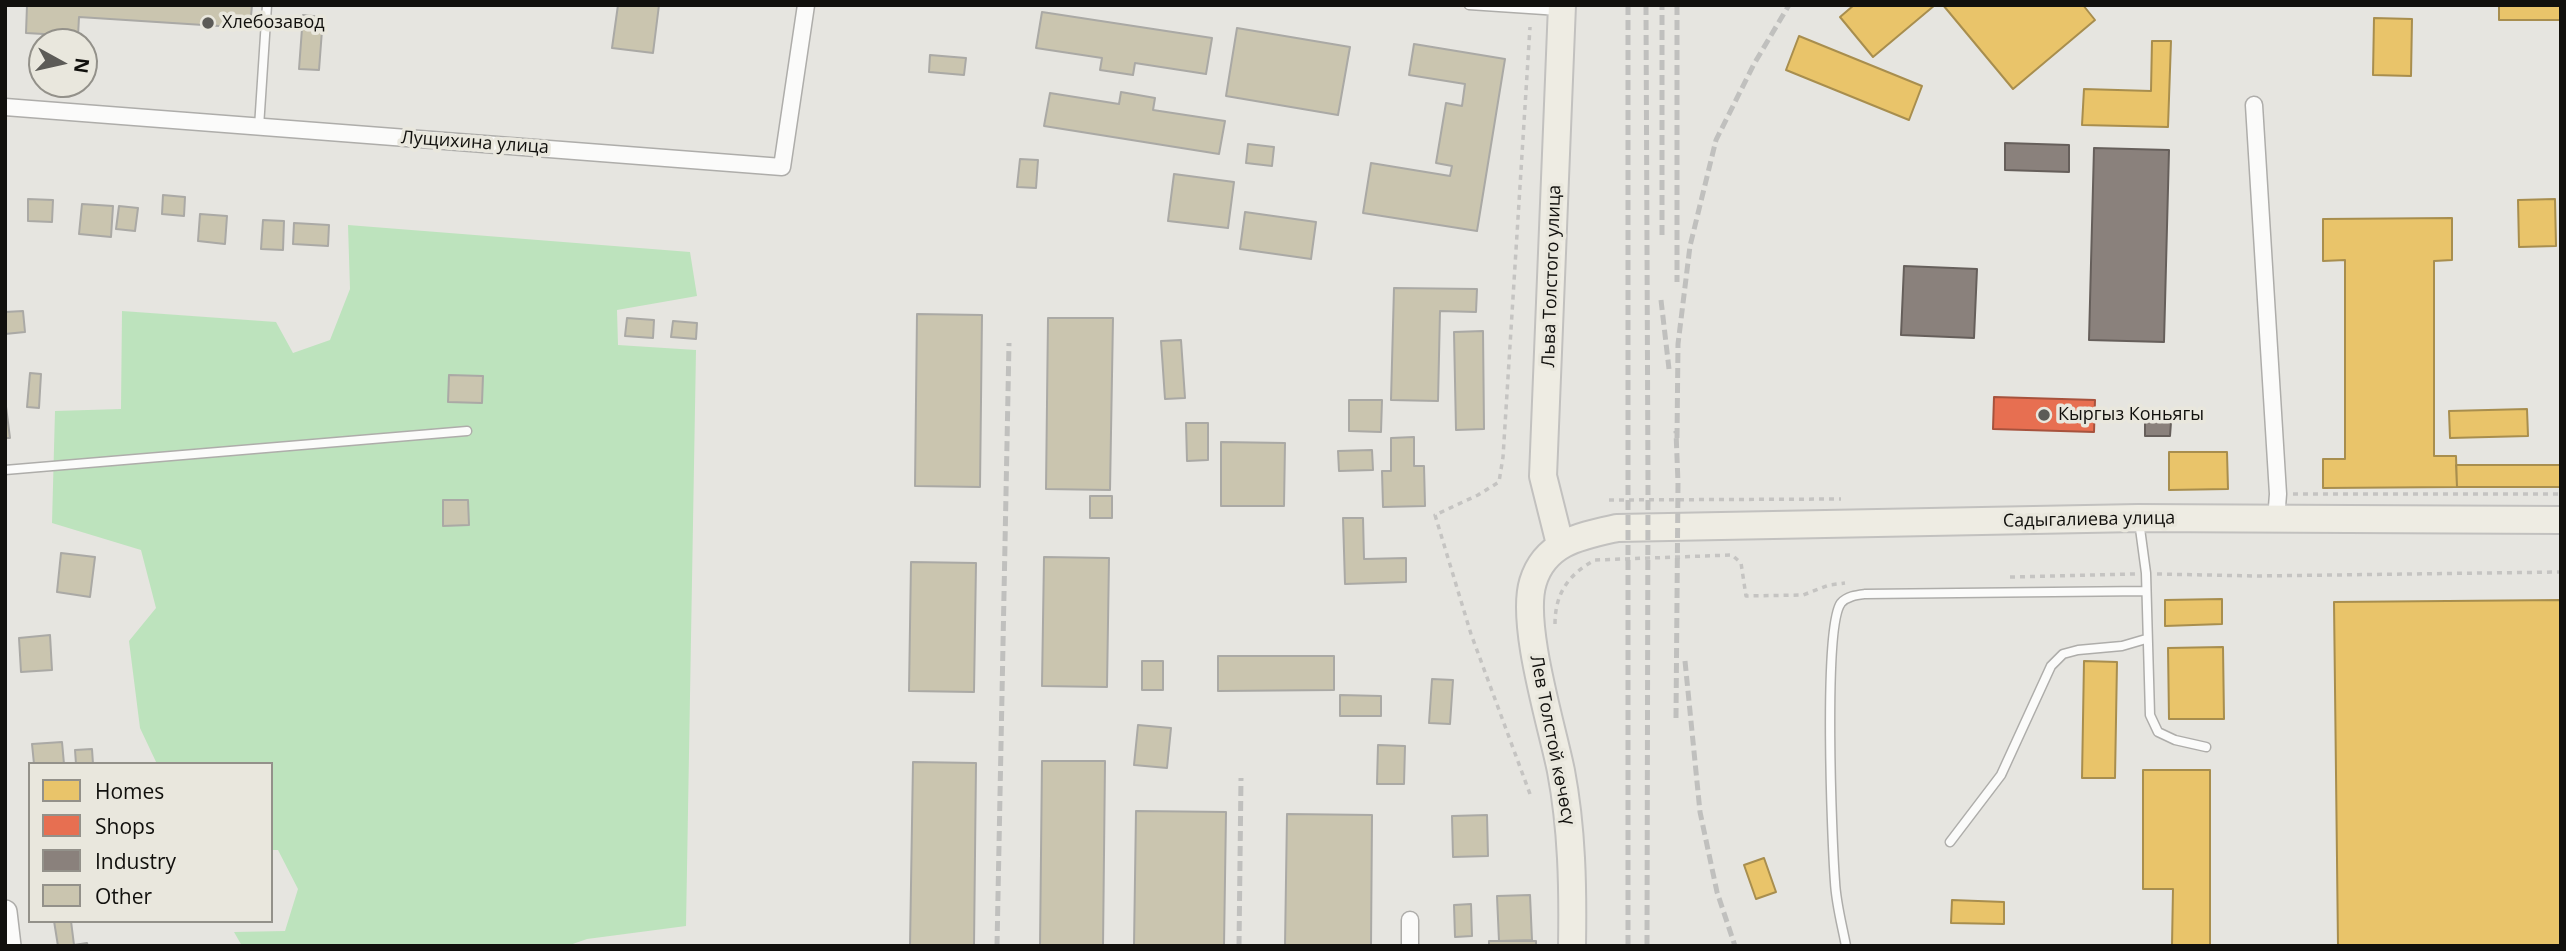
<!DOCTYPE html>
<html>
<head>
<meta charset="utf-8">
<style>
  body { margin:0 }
  #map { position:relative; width:2566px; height:951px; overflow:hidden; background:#e6e5e0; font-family:"Open Sans",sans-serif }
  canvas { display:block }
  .frame { position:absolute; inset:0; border:7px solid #11100d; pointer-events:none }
  .legend { position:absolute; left:28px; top:762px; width:245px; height:161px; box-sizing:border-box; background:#e9e7dd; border:2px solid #93918a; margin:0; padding:9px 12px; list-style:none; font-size:21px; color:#11100d }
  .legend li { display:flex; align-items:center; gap:14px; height:35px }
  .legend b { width:35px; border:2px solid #93918a }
  .north { position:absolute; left:28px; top:28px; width:70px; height:70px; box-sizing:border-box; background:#e9e7dd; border:2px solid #93918a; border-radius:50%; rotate:98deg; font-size:19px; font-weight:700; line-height:28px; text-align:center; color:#11100d }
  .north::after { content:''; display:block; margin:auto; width:24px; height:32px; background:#5c5b57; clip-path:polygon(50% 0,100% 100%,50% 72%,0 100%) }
</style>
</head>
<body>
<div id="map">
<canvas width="2566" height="951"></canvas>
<div class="frame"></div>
<ul class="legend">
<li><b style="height:19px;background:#e9c46a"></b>Homes</li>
<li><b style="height:19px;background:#e76f51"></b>Shops</li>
<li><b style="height:19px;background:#8a817c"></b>Industry</li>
<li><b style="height:19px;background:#cac5af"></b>Other</li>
</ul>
<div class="north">N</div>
</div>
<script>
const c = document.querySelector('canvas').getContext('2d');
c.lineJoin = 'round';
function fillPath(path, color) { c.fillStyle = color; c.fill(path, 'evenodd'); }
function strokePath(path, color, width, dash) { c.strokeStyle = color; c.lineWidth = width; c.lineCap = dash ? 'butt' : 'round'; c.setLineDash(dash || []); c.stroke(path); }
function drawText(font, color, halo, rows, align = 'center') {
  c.font = font + ' "Open Sans",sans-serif'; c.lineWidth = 7; c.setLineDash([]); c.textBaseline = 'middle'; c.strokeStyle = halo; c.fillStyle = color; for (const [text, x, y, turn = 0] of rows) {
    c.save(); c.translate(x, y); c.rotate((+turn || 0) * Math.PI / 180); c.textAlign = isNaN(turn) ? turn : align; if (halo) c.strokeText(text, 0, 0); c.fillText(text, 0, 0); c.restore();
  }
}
const green = new Path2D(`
  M348 225 690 252 697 296 617 310 618 345 696 350 686 926 587 939 567 946H242L234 932 285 931 298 889 278 850H271V764H157L140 728 129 641 156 608 141 550 52 523 55 411 121 409 122 311 276 322 293 353 330 340 350 289Z`);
const homes = new Path2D(`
  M1854 5H1935L1873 57 1840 17Z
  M1943 5H2083L2095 20 2013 89Z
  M2499 5H2561V20H2499Z
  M2374 18 2412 19 2411 76 2373 75Z
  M1799 36 1922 86 1909 120 1786 70Z
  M2152 41H2171L2168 127 2082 125 2084 89 2151 91Z
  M2555 199 2556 246 2519 247 2518 200Z
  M2452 218V260L2434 261V456H2456L2457 487 2323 488V459H2345V260L2323 261V219Z
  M2527 409 2528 436 2450 438 2449 411Z
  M2169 452H2227L2228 489 2169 490Z
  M2456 465H2561V487H2457Z
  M2222 599V624L2165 626V600Z
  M2561 600V946H2338L2334 602Z
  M2223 647 2224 719H2169L2168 648Z
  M2084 661 2117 662 2115 778H2082Z
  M2143 770H2210V946H2172L2173 889H2143Z
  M1764 858 1776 892 1756 899 1744 865Z
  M1952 900 2004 902V924L1951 923Z`);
const shops = new Path2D(`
  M1994 397 2095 400 2094 432 1993 429Z`);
const industry = new Path2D(`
  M2005 143 2069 145V172L2005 170Z
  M2094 148 2169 150 2164 342 2089 340Z
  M1904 266 1977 269 1974 338 1901 335Z
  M2145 422H2171L2170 436H2145Z`);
const building = new Path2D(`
  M27 5H252L250 28 79 17 78 36 26 33Z
  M618 5H659L653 53 612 48Z
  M1042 12 1212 38 1206 74 1135 63 1133 75 1100 70 1102 58 1036 48Z
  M303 15 323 17 319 70 299 69Z
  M1237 28 1350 47 1338 115 1226 96Z
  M1414 44 1505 59 1477 231 1363 213 1371 163 1450 176 1452 166 1436 163 1446 103 1462 106 1465 84 1409 75Z
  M930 55 966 58 964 75 929 72Z
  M1121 92 1155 98 1153 110 1225 121 1219 154 1044 126 1050 93 1119 104Z
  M1248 144 1274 147 1272 166 1246 163Z
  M1020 159 1038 160 1036 188 1017 187Z
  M1174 174 1234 182 1228 228 1168 221Z
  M163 195 185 197 184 216 162 214Z
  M28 199 53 200 52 222 28 221Z
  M82 204 113 206 111 237 79 234Z
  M119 206 138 208 135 231 116 229Z
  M1245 212 1316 222 1311 259 1240 249Z
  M200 214 227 216 225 244 198 241Z
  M263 220 284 221 283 250 261 249Z
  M294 223 329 225 328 246 293 244Z
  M1394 288 1477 289 1476 312 1440 311 1438 401 1391 400Z
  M23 311 25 332 5 334V312Z
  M917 314 982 315 980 487 915 486Z
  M627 318 654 320 653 338 625 336Z
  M1048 318H1113L1110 490 1046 489Z
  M673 321 697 323 696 339 671 337Z
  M1483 331 1484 429 1456 430 1454 332Z
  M1181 340 1185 398 1165 399 1161 341Z
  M30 373 41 374 39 408 27 407Z
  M449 375 483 376 482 403 448 402Z
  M5 399 10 438H5Z
  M1349 400H1382L1381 432 1349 431Z
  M1186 423H1208V460L1187 461Z
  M1414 437V466H1424L1425 506 1383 507 1382 471H1391V438Z
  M1221 442 1285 443 1284 506H1221Z
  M1372 450 1373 470 1339 471 1338 451Z
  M1090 496H1112V518H1090Z
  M443 500H468L469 525 443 526Z
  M1343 518H1363L1364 559 1406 558V582L1345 584Z
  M61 553 95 557 90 597 57 592Z
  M1044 557 1109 558 1107 687 1042 686Z
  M911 562 976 563 974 692 909 691Z
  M50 635 52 670 21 672 19 638Z
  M1218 656H1334V690L1218 691Z
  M1142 661H1163V690H1142Z
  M1432 679 1453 680 1450 724 1429 723Z
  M1340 695 1381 696V716H1340Z
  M1138 725 1171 728 1167 768 1134 765Z
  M62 742 64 764H34L32 744Z
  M1378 745 1405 746 1404 784H1377Z
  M92 749 93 764H76L75 750Z
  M1042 761H1105L1103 946H1040Z
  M913 762 976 763 974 946H910Z
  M1136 811 1226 812 1224 946H1134Z
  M1287 814 1372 815 1371 946H1285Z
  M1487 815 1488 856 1453 857 1452 816Z
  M1530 895 1532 940 1499 941 1497 896Z
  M1471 904 1472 936 1455 937 1454 905Z
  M54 921H71L74 945 87 943 88 946H58Z
  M1489 941H1536V946H1489Z`);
const path = new Path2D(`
  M2293 494H2561
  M1609 500 1841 499
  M2157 574 2257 576 2561 572
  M2010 577 2135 574
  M1555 624C1555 593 1569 574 1595 560L1732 555 1741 563 1746 596 1803 595 1829 585 1845 583
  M1530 794 1471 634 1435 515 1478 495 1499 482 1503 457 1530 27`);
const lane = new Path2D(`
  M1469 5 1559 11
  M259 127 267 5
  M5 470 467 431
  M2139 521 2146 573 2150 715 2158 732 2175 740 2206 747
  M1950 842 2001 775 2051 666 2063 654 2078 650 2122 646 2146 639
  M1846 946C1842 925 1836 903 1835 882 1832 841 1823 627 1841 603 1847 596 1857 595 1865 594L2146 591`);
const street = new Path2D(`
  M2254 105 2278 494 2276 520
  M5 107 782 167 806 5
  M1410 920V946`);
const secondary = new Path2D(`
  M5 912 9 946`);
const primary = new Path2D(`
  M1560 544 1543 476 1562 5
  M1572 946C1573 887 1572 829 1561 771 1552 726 1520 624 1533 582 1545 542 1581 536 1617 528L2138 518 2561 520`);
const rail = new Path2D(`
  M1628 5V946
  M1646 5 1648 486 1647 946
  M1677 5V282
  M1662 235V5
  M1661 300 1669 369
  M1677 438 1678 344 1690 246 1716 140 1754 64 1789 5
  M1685 661 1700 812 1717 892 1735 946
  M1676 718 1678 483 1676 431
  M997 946 1009 343
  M1239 946 1241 778`);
const markers = [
  [208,23,7,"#5c5b57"],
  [2044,415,7,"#5c5b57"]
];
const poiNames = [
  ["Хлебозавод",222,23],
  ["Кыргыз Коньягы",2058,415]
];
const streetNames = [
  ["Лущихина улица",475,143,4],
  ["Льва Толстого улица",1552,276,-88],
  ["Садыгалиева улица",2089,520,-1],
  ["Лев Толстой көчөсү",1552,740,79]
];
fillPath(green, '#bde3bd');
fillPath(homes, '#e9c46a');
strokePath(homes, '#a88e4e', 2);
fillPath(shops, '#e76f51');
strokePath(shops, '#a7523d', 2);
fillPath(industry, '#8a817c');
strokePath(industry, '#665f5b', 2);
fillPath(building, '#cac5af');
strokePath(building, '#aaa9a5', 2);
strokePath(lane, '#aeadaa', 11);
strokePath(street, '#aeadaa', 19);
strokePath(secondary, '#aeadaa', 26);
strokePath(primary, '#c2c1bf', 30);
strokePath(path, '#c5c4c2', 3.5, [5, 5]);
strokePath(lane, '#fbfbfa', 8);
strokePath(street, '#fbfbfa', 16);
strokePath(secondary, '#fbfbfa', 23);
strokePath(primary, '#eeece3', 26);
strokePath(rail, '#c0c0be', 5, [10, 5]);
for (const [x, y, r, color] of markers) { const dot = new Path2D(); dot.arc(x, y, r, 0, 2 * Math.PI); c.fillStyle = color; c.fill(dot); strokePath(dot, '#e9e7dd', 2.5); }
drawText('18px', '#11100d', '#e9e7dd', poiNames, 'left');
drawText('18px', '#11100d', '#e9e7dd', streetNames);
</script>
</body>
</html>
